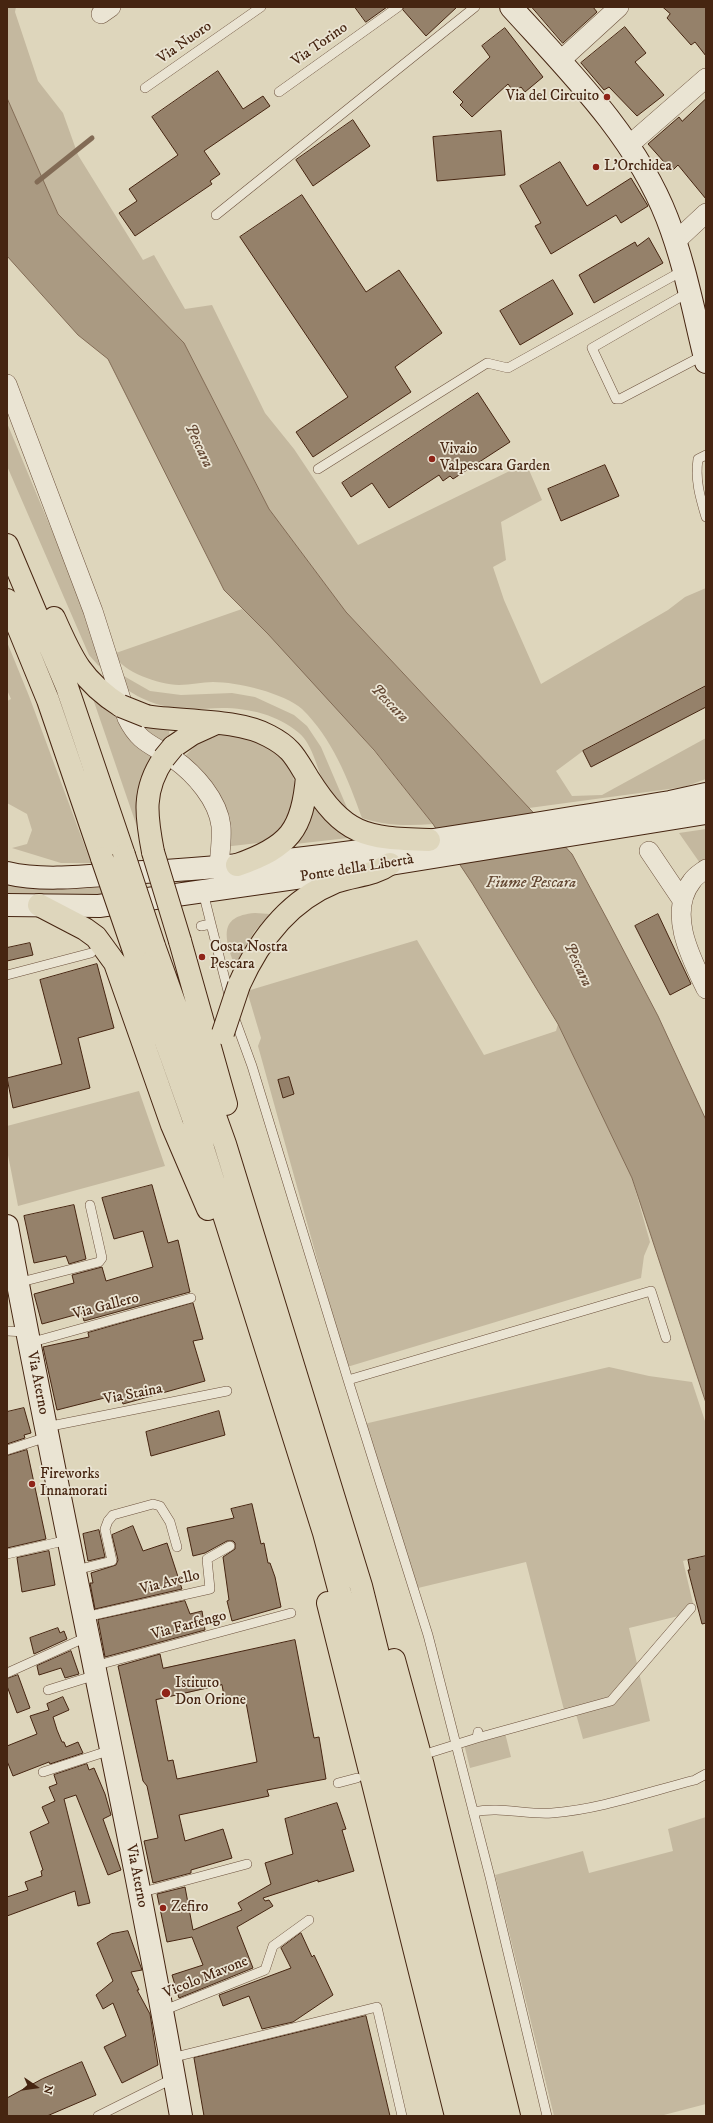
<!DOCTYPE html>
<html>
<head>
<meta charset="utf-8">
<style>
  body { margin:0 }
  #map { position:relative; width:713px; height:2123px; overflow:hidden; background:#ded6bc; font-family:"IM FELL DW Pica",serif }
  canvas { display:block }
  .frame { position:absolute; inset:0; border:8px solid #462511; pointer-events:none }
  .north { position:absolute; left:16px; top:2067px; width:40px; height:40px; -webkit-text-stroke:3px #eae4d3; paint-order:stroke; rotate:103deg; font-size:11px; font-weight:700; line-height:16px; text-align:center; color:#462511 }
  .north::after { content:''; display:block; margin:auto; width:14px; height:18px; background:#462511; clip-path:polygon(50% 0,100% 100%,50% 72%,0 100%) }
</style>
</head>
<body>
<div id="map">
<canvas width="713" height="2123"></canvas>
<div class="frame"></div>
<div class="north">N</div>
</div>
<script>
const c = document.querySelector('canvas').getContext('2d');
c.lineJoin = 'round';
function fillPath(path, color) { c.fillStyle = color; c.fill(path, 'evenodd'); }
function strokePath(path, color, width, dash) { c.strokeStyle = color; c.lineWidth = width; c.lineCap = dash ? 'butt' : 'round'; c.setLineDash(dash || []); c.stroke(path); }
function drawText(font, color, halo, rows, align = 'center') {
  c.font = font + ' "IM FELL DW Pica",serif'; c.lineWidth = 3.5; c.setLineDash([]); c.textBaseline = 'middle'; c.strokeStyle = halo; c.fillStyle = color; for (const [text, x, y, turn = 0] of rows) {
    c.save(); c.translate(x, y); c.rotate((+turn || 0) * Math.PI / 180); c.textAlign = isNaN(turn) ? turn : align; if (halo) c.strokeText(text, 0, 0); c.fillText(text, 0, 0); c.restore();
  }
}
const green = new Path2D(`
  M7 7H16L15 12 38 81 63 113 78 155 143 260 154 255 185 309 212 305 265 413 294 449 358 545 526 463 542 500 501 522 506 560 493 567 504 600 541 684 668 610 685 597 706 588V686L583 751 556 771 572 796 602 795 706 738V779L684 787 529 808 346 612 269 509 184 343 58 214 7 98Z
  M7 423 69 572 122 675 150 691 181 695 232 693 255 697 294 715 307 726 321 747 351 817C343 807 333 797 326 786 316 769 314 746 299 733 278 715 249 708 222 708 207 708 190 711 174 708 139 703 111 681 89 655L7 466Z
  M242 609C312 674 374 749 433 824 409 826 385 826 362 818 348 779 332 738 302 709 284 693 237 682 213 682 202 682 191 685 179 685 158 684 124 673 113 654Z
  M7 642 29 696 91 863H61L12 848 27 844 32 830 27 814 7 803V701L11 699 7 690Z
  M91 693 134 722 169 731 171 745 146 853Z
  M223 735C263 735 305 760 293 805 292 810 291 816 289 820 284 828 274 835 267 842L223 847 227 841 183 759C193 745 207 737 223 735Z
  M314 797 357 837 295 844C306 829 313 816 314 797Z
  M706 829V862L702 866 679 833Z
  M7 878 105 885 109 896 7 895Z
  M255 913 270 914 254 932 235 967C226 940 216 916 255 913Z
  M417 940 484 1055 556 1031 558 1024 632 1178 650 1242 644 1256 641 1278 347 1367 258 1046 261 1038 247 991Z
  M139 1091 165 1166 18 1206 7 1150V1126Z
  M609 1367 649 1376 692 1382 706 1424V1555L683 1561 695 1612 629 1628 650 1721 583 1739 576 1714 564 1710 526 1562 418 1588 364 1424Z
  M505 1733 511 1757 470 1768 464 1744Z
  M706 1817V2104L660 2116H554L495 1875 583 1851 589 1873 673 1851 668 1829Z`);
const water = new Path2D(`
  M7 98 58 214 184 343 269 509 346 612 572 854 607 919 658 1016 706 1120V1403L632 1178 558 1024 472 883 433 824 374 750 268 634 224 590 108 359 78 335 7 256Z`);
const stream = new Path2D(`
  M37 182 92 138`);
const building = new Path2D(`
  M355 7H387L366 22Z
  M404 7H457L426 36 403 10Z
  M532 7H593L597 12 563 43Z
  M663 7H706V56L695 42 691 45 667 18 670 14Z
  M625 27 646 53 635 62 664 95 637 116 609 87 604 90 581 63Z
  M505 28 543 77 525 92 521 87 514 92 508 84 472 117 460 105 463 102 453 92 490 57 482 46Z
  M218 71 243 109 263 96 270 106 204 151 220 174 210 181 212 184 135 236 119 213 137 201 129 189 178 155 152 117Z
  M706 99V199L678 165 672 171 648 144 679 117 682 121Z
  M353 120 370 146 313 186 296 160Z
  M501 131 505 175 437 181 433 137Z
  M560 162 587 206 631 178 648 206 621 223 616 215 551 254 535 226 541 223 520 186Z
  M302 195 366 292 399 270 442 333 395 367 411 392 313 457 296 432 348 397 240 237Z
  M649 238 663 263 594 303 579 275 635 242 637 246Z
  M553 280 573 314 520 345 500 311Z
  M478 393 510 442 453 479 450 476 443 481 439 475 389 508 372 483 351 497 342 483Z
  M605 465 619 496 561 521 548 489Z
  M706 686V707L591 767 583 751Z
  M658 914 691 984 670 995 635 926Z
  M30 943 33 955 7 961V948Z
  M97 964 114 1028 78 1038 90 1088 13 1108 7 1078 62 1064 40 980Z
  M289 1077 294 1094 283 1098 278 1080Z
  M152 1185 168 1243 178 1240 190 1292 84 1321 82 1313 42 1324 34 1294 74 1283 72 1275 102 1267 106 1281 153 1267 143 1231 114 1239 102 1198Z
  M74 1205 86 1259 69 1264 66 1256 34 1263 24 1216Z
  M193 1303 203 1339 193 1341 205 1381 123 1404 120 1394 57 1410 43 1347 89 1337 88 1333Z
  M24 1408 31 1433 24 1435 25 1438 7 1444V1412Z
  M219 1411 225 1435 151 1456 146 1432Z
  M27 1450 46 1539 7 1548V1456Z
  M252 1504 261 1544 264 1543 268 1563H270L275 1577 281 1607 232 1621 227 1601 229 1600 223 1557 235 1549V1543L233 1541H227L205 1553 193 1556 187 1528 234 1518 231 1509Z
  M133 1526 143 1551 167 1543 182 1589 95 1609 90 1583H93L91 1573 116 1565 118 1560 112 1535Z
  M99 1530 105 1557 88 1561 83 1534Z
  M49 1551 55 1585 22 1592 17 1558Z
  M706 1556V1623L702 1624 688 1570H690L688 1560Z
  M185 1601 190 1614 202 1611 205 1630 105 1657 98 1620Z
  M58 1628 60 1633 64 1631 67 1639 34 1654 30 1638Z
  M295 1640 314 1738 319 1737 326 1779 267 1790 269 1796 179 1815 185 1841 223 1829 232 1858 191 1870V1873L153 1883 144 1841 158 1838 147 1786 143 1781 118 1666 160 1654 163 1668ZM222 1685 225 1701 245 1697 257 1762 177 1779 173 1760 168 1761 156 1700Z
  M71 1651 79 1674 65 1678 61 1668 39 1675 37 1666Z
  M18 1675 30 1708 17 1713 7 1686V1679Z
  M63 1697 69 1710 53 1717 57 1730 62 1742H64L66 1747 78 1742 83 1753 50 1764 49 1762 13 1776 7 1761V1746L37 1734 30 1716 49 1710 47 1704Z
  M87 1764 89 1770 94 1768 105 1794 111 1815 103 1819 121 1870 108 1875 76 1795 64 1799 90 1903 78 1906 75 1891 7 1916V1897L28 1890 25 1882 42 1876 41 1871 43 1870 30 1832 49 1823 42 1807 55 1801 49 1787 57 1784 54 1775Z
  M337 1803 346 1829 342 1830 354 1871 318 1882V1880L263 1898 265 1901 269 1900 273 1906 237 1927 253 1968 179 1998 172 1975 203 1965 192 1937 167 1942 157 1894 185 1887 193 1930 242 1910 238 1903 271 1884 265 1863 293 1854 285 1819Z
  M128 1931 142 1970 131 1972 139 1990H137L150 2014 158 2065 122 2083 104 2047 126 2036 113 2003 103 2009 96 1995 113 1981 97 1943 111 1934Z
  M301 1933 312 1957 314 1955 333 1995 293 2022 262 2029 249 1996 223 2006 219 1995 291 1968 281 1948Z
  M366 2016 390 2116H204L194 2058Z
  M82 2062 96 2095 47 2116H7V2098L42 2079Z`);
const lane = new Path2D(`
  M145 88 261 7
  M279 92 398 7
  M216 215 475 7
  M689 292 592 348 616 399H620L704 355
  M706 455 698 459C695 480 700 497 706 517
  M318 469 487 363 508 368 684 270
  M211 924 230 999
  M201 926 211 924 203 892
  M7 975 91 953
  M233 1014 252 1066 348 1380 428 1635 490 1877 547 2116
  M17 1283 99 1262 102 1258 90 1205
  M7 1331 26 1332
  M29 1343 191 1298
  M348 1380 651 1291 666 1338
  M46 1427 227 1391
  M7 1450 47 1437
  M7 1554 68 1540
  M76 1570 112 1561 105 1529 108 1521 113 1515 153 1504 160 1506 170 1522 177 1547
  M85 1617 210 1589 207 1559 230 1546
  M94 1666 291 1613
  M7 1673 89 1636
  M48 1690 96 1675
  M477 1738 611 1701 691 1608
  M432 1752 477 1738 478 1732
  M43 1772 111 1750
  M338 1783 357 1778
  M473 1812C500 1806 526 1815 552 1813 601 1809 648 1792 695 1780L706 1774
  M139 1893 247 1864
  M162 2011 265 1970 273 1946 309 1920
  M171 2058 377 2007 402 2116
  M98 2116 174 2078`);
const street = new Path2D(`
  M101 14 111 7
  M560 61 619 7
  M628 146 706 78
  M676 241 706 213
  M7 384 93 611 127 718C140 744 152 744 174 759 195 774 218 800 221 826 222 840 220 853 219 866
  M649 851 682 900
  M706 869C702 872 695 876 692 881 667 913 691 958 706 989`);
const secondary = new Path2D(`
  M511 7C569 71 635 136 667 218 685 264 694 314 706 362
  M7 873C48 883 102 874 144 872 321 863 495 830 670 802L706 794
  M7 905 99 906 358 869 706 813
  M7 1226C62 1523 129 1818 181 2116`);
const highway = new Path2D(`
  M7 545 67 687 124 855
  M7 600 48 700 102 858
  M54 618C72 659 82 681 121 706
  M146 716C183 722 238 719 269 736 292 748 295 757 308 778 345 836 364 838 429 840
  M173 747 192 734 214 724
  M153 852C146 816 142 790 164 758
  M237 865C289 847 303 830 307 776
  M39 905 85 929 96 937 115 963 172 1125 208 1209
  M180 941 226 1104
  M154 946 225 1144 361 1586 493 2116
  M134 951 197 1129 324 1533 401 1822 474 2116
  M239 985C259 940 288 901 335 882 354 875 373 876 390 864
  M328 1603 456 2116
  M394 1660 423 1766 509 2116`);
const highwayBridge = new Path2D(`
  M121 706 146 716
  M164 758 173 747
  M153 852 180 941
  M124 855 154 946
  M102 858 134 951
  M223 1033 239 985`);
const markers = [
  [607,97,4,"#8f2418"],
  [596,167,4,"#8f2418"],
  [432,459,4,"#8f2418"],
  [202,957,4,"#8f2418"],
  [32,1484,4,"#8f2418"],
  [166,1693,5,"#8f2418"],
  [163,1908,4,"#8f2418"]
];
const streetNames = [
  ["Via Nuoro",185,43,-35],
  ["Via Torino",320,45,-35],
  ["Ponte della Libertà",357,869,-9],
  ["Via Gallero",106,1307,-15],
  ["Via Aterno",37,1383,79],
  ["Via Staina",133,1395,-11],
  ["Via Avello",170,1583,-14],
  ["Via Farfengo",189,1626,-15],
  ["Via Aterno",136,1876,79],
  ["Vicolo Mavone",206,1978,-22]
];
const poiNames = [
  ["Via del Circuito",599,97,"right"],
  ["L'Orchidea",604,167],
  ["Vivaio",440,450],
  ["Valpescara Garden",440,467],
  ["Costa Nostra",210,948],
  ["Pescara",210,965],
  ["Fireworks",40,1475],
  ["Innamorati",40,1492],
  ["Istituto",175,1684],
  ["Don Orione",175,1701],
  ["Zefiro",171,1908]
];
const waterNames = [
  ["Pescara",198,446,65],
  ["Pescara",389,704,46],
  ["Fiume Pescara",531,884],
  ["Pescara",577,965,65]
];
fillPath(green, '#c4b89f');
fillPath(water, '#aa9a82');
strokePath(water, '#826b55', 1);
strokePath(stream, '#826b55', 5);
fillPath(building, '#95816a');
strokePath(building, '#462511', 1);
strokePath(lane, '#6c513c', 10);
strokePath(street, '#6c513c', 20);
strokePath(secondary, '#462511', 24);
strokePath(highway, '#462511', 24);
strokePath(lane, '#eae4d3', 9);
strokePath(street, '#eae4d3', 19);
strokePath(secondary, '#eae4d3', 22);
strokePath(highway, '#ded6bc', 22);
strokePath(highwayBridge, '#462511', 24, []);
strokePath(highwayBridge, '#ded6bc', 22);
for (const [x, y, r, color] of markers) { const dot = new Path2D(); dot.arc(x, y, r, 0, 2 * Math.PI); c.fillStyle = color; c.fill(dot); strokePath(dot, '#eae4d3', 1.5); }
drawText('15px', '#462511', '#eae4d3', streetNames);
drawText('15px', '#462511', '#eae4d3', poiNames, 'left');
drawText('italic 16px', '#644833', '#eae4d3', waterNames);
</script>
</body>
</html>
